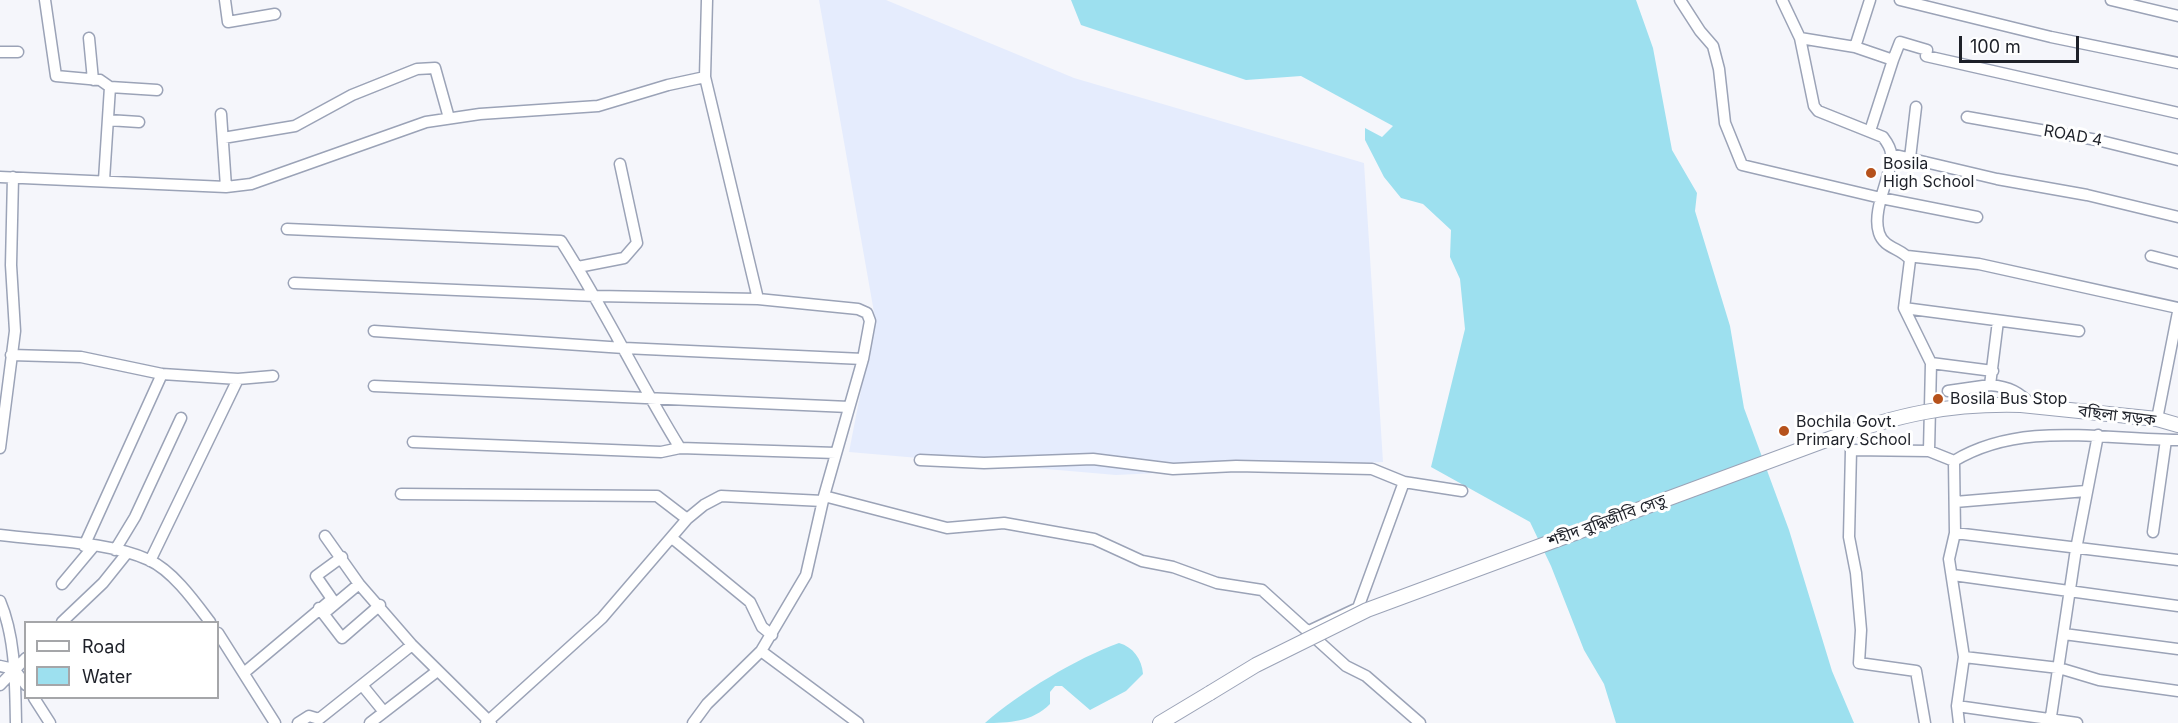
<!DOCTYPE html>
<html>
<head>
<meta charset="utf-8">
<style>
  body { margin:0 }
  #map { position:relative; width:2178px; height:723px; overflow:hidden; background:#f5f6fb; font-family:Inter,sans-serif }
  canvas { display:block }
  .legend { position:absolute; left:24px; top:621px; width:195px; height:78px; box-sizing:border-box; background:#fff; border:2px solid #a5a6a9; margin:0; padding:8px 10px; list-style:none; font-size:18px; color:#1e2129 }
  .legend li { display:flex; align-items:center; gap:12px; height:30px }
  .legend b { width:30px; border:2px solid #a5a6a9 }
  .scale { position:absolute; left:1959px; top:36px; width:120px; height:27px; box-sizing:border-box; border:3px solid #1e2129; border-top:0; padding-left:8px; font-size:18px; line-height:21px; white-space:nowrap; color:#1e2129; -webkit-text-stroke:4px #fff; paint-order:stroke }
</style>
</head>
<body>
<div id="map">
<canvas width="2178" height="723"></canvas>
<ul class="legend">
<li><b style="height:8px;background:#fff"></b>Road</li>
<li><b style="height:16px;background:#9de0ef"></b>Water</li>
</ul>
<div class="scale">100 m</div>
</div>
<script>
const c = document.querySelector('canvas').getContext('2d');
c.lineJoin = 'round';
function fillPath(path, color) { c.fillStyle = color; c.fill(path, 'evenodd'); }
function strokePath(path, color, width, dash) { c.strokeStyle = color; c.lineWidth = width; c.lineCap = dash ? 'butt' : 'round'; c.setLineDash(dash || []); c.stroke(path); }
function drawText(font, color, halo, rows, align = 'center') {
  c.font = font + ' Inter,"Noto Sans Bengali",sans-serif'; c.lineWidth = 6; c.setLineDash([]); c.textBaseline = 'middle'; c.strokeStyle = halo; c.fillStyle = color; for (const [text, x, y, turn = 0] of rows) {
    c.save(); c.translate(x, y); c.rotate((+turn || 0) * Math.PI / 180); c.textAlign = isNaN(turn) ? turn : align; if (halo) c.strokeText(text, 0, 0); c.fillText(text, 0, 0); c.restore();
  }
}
const built = new Path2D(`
  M819 0H886L1074 78 1364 163 1383 462 1116 475 849 452 875 318Z`);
const water = new Path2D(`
  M1071 0H1636L1653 48 1672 150 1697 193 1695 211 1730 326 1744 408 1789 530 1832 671 1854 723H1616L1604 684 1584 650 1551 566 1530 522 1431 467 1465 329 1460 279 1450 257 1451 230 1423 204 1401 198 1384 177 1365 140V128L1382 137 1393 126 1301 76 1246 80 1081 25Z
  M1119 643C1133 647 1142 659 1143 674L1126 691 1090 710 1062 686H1055L1050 692V704C1032 722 1009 723 985 723 1019 693 1077 658 1119 643Z`);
const minor = new Path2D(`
  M45 0 56 76 100 80 110 87 104 180
  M225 0 228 22 275 14
  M707 0 705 77 758 299 858 309 867 313 870 321 863 359 824 496 806 575 761 651 858 723
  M1680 0 1700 31 1713 46 1719 69 1725 123 1742 165 1881 198 1977 217
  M1782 0 1800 38 1814 106 1818 111 1883 137C1886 141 1891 148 1891 154 1893 174 1871 209 1879 233 1884 249 1902 248 1910 260L1904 308 1931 363 1929 451 1954 461C2022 420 2103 440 2178 440
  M1900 0 2051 37 2178 63
  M2111 0 2178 16
  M89 38 93 80
  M1800 38 1855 47 1893 60 1870 131
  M1855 47 1870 0
  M0 52H18
  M1893 60 1900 42 1927 50 1926 56 2178 113
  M110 87 157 90
  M221 114 226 187
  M1967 117 2097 140 2178 160
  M108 120 139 122
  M223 138 295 126 352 95 417 69 435 68 449 118
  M1891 154 1997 179 2087 195 2178 217
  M1910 158 1916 107
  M0 177 226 187 251 184 426 122 480 114 598 106 668 85 705 77
  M287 229 561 241C604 308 638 380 680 448
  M1907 256 1979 264 2178 308
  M2151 256 2178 263
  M578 267 624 258 637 243 620 164
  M294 283 596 296 758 299
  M1904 308 2079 331
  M374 331 624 348 863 359
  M11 355 81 357 162 374 238 379 273 376
  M1931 363 1993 371
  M1990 385C2010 387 2019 392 2033 406
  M374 386 849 407
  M1948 391 1990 385 1998 321
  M2157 419 2178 312
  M413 442 661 452 680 448 836 453
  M0 448 15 331 11 265 13 177
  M920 460 984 463 1093 459 1173 469 1236 466 1372 469 1404 482 1462 491
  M1954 461 1955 533 1949 559 1964 657 1957 706 1959 723
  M401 494 657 496 687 519
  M824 496 947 528 1004 523 1094 539 1142 561 1173 567 1217 583 1262 590 1346 666 1366 676 1420 723
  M1955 502 2086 491
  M2153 532 2166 440
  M1955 533 2178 560
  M0 535C46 541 108 541 149 560 173 571 195 602 210 622
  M325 536 359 584 412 645 491 723
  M672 538 750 602 762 627 772 635
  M84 546 162 374
  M115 550 135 517 181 418
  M150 561 238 379
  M1953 575 2178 606
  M62 584 93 547
  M0 601C16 639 15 683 16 723
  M319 608 342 638 380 605
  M328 610 359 584
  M62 622 103 583 127 553
  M1309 631 1358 608 1404 482
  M218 633 275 723
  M2064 634 2178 649
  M1964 657 2059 668 2099 680 2178 691
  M0 666 14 669 26 685
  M245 672 332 599 316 576 342 557
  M0 685 26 658
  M362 685 384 712
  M34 698 50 723
  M1957 706 2077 723
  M298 723 309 716 319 719 412 645
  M370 723 436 672
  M486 723 602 618 687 519 704 505 721 496 823 501
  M693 723 707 704 761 651
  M1925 723 1916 671 1859 663 1861 630 1856 573 1849 537 1851 450 1929 451
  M2050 723 2076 549 2098 435`);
const major = new Path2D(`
  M2021 405 2157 419 2178 425
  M1160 723 1210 693`);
const majorBridge = new Path2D(`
  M1210 693 1256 665 1367 610 1829 439C1898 415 1948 403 2021 405`);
const markers = [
  [1871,173,6,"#b6521c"],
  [1938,399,6,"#b6521c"],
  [1784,431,6,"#b6521c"]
];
const streetNames = [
  ["ROAD 4",2073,136,10],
  ["বছিলা সড়ক",2117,416,7],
  ["শহীদ বুদ্ধিজীবি সেতু",1607,521,-20]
];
const poiNames = [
  ["Bosila",1883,164],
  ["High School",1883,182],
  ["Bosila Bus Stop",1950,399],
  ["Bochila Govt.",1796,422],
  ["Primary School",1796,440]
];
fillPath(built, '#e5ecfd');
fillPath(water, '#9de0ef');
strokePath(minor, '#9ba3b7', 13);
strokePath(major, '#9ba3b7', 16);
strokePath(minor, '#fff', 10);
strokePath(major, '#fff', 14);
strokePath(majorBridge, '#9ba3b7', 16, []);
strokePath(majorBridge, '#fff', 14);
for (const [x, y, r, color] of markers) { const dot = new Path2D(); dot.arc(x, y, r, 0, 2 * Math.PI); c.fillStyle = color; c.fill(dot); strokePath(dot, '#fff', 2); }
drawText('16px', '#1e2129', '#fff', streetNames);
drawText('16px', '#1e2129', '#fff', poiNames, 'left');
</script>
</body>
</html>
